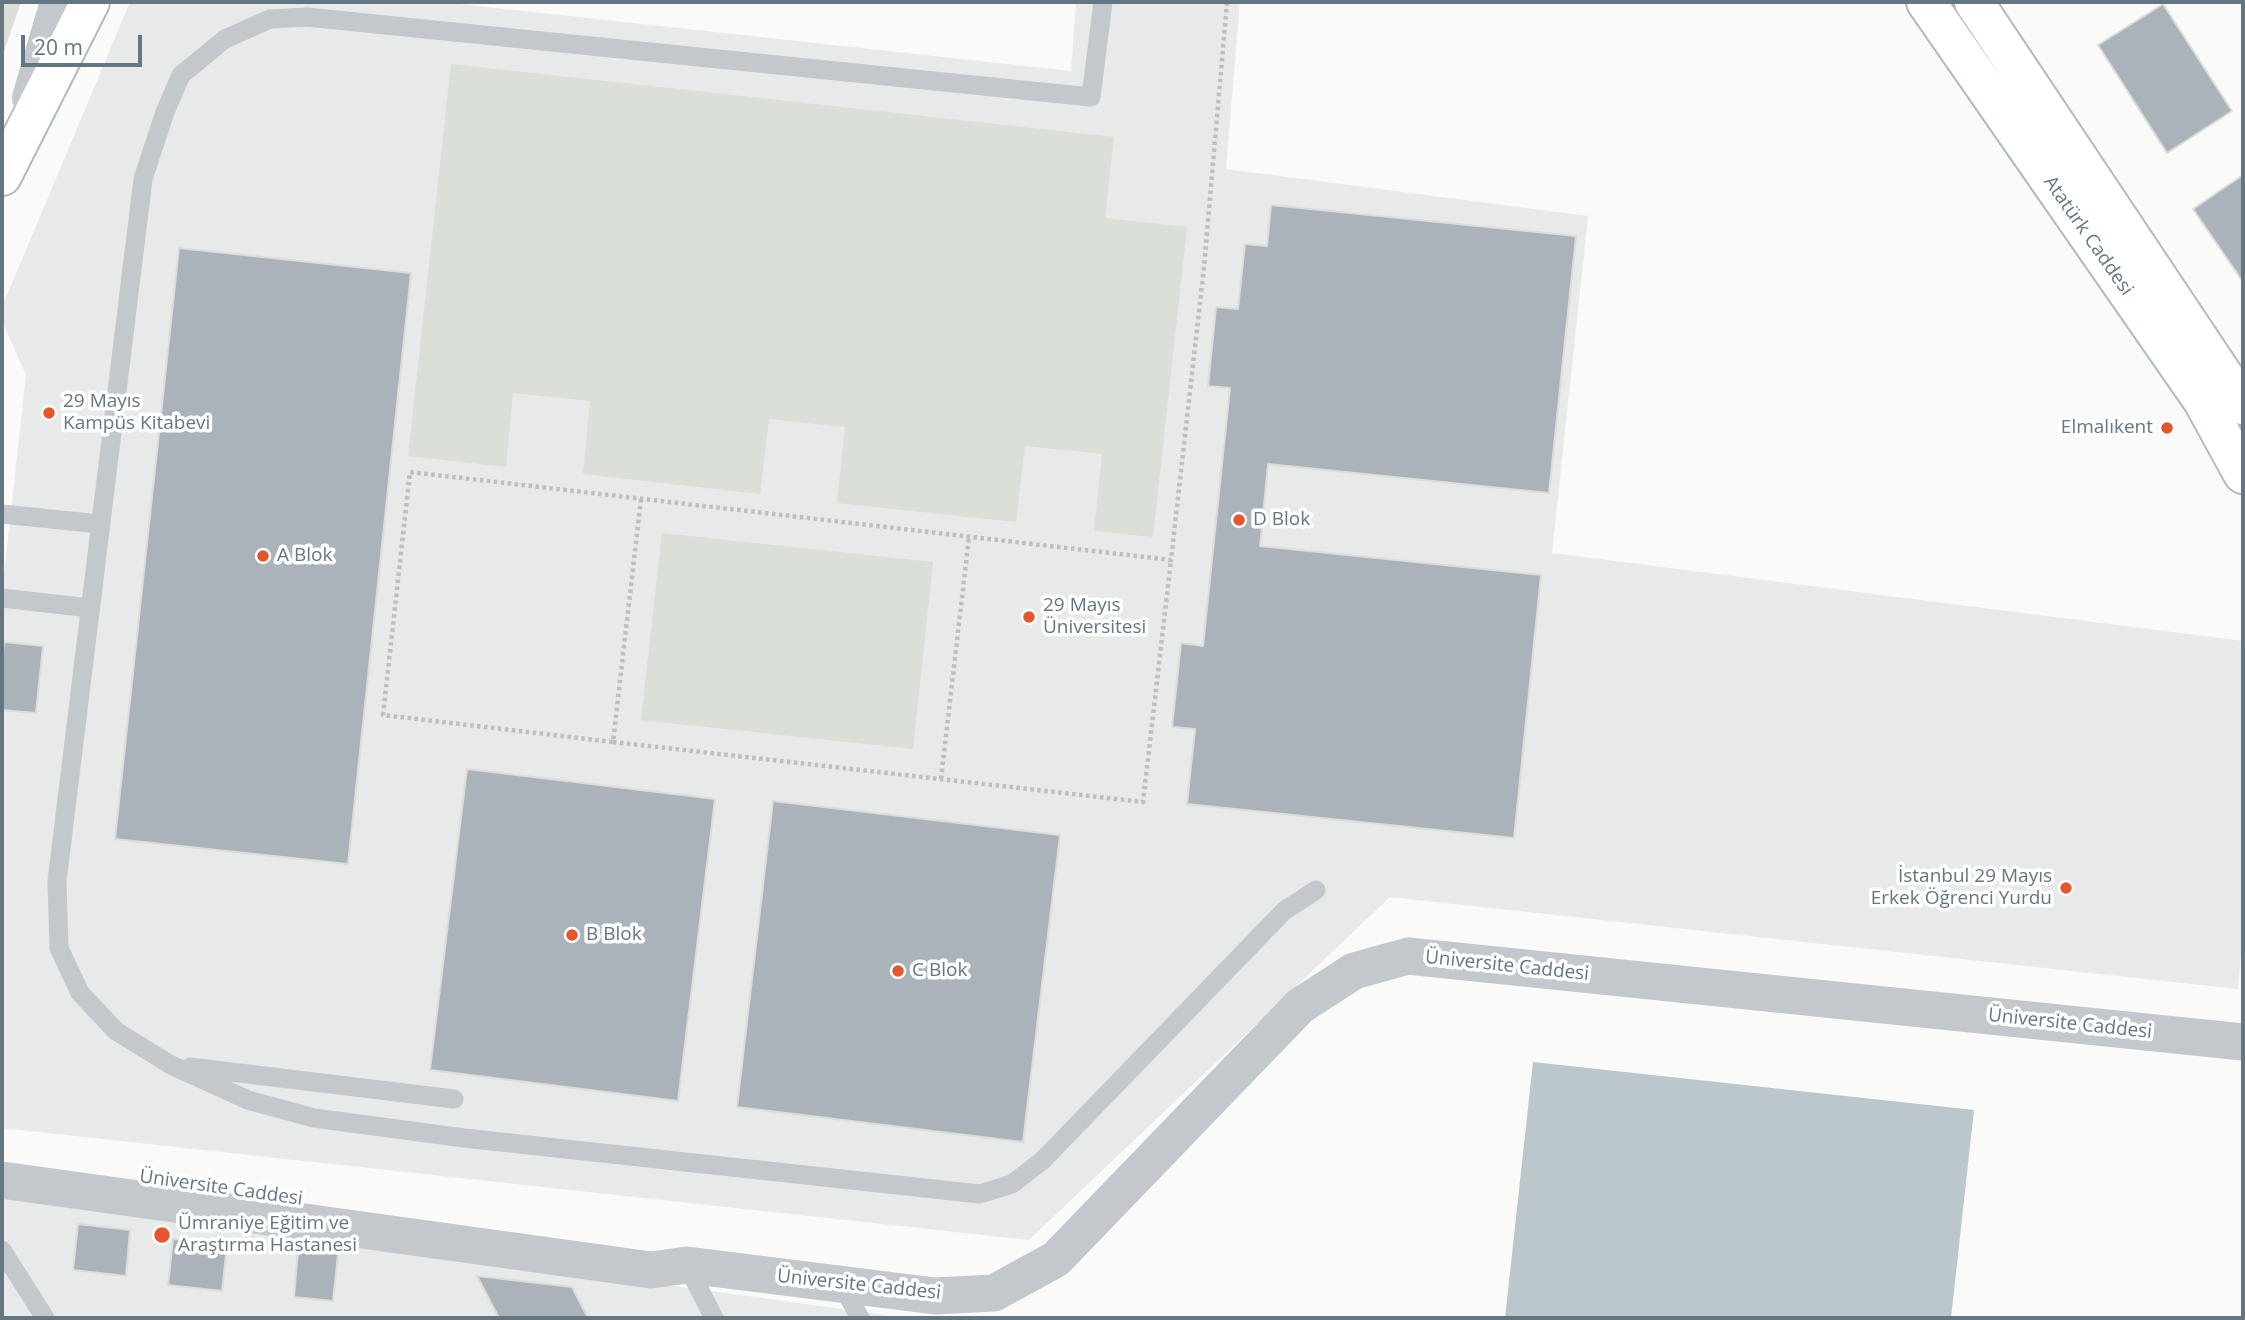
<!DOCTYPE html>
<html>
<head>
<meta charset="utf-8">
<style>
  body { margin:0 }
  #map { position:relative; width:2245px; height:1320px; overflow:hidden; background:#fafaf8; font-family:"Open Sans",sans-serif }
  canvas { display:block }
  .frame { position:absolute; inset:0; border:4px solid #657683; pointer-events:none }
  .scale { position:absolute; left:21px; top:35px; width:121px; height:32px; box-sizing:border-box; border:4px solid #657683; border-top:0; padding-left:9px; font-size:21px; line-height:24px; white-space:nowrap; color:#657683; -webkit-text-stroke:5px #fff; paint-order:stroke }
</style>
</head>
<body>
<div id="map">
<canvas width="2245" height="1320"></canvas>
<div class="frame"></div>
<div class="scale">20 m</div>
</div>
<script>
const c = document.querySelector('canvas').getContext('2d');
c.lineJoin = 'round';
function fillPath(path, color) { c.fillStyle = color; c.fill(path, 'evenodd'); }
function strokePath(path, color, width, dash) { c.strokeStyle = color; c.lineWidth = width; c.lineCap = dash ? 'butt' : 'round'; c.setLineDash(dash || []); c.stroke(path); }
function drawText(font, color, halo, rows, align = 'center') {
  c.font = font + ' "Open Sans",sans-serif'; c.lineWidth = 7; c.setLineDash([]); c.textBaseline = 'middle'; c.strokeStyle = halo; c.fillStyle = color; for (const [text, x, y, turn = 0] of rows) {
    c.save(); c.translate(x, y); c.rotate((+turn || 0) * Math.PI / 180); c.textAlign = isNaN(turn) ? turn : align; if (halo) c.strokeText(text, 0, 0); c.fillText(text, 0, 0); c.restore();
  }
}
const built = new Path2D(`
  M130 2H441L1071 71 1076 2H1240L1226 169 1588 216 1552 553 2243 641V929L2238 989 1390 897 1029 1240 2 1128V593L26 375 2 321V307Z
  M2 1192 474 1258 906 1318H2Z`);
const green = new Path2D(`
  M2 2H21L2 57Z
  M451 64 1114 137 1105 218 1187 227 1153 537 1094 531 1102 454 1025 446 1016 522 837 503 845 427 769 419 760 494 583 474 590 401 513 393 506 467 408 456Z
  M662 533 933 562 913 749 641 720Z`);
const water = new Path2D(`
  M1533 1062 1974 1110 1951 1318H1505Z`);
const building = new Path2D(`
  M2163 4 2232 111 2167 153 2098 45Z
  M2243 175V282L2193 209Z
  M1271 205 1576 236 1549 493 1268 464 1260 546 1541 575 1514 838 1187 804 1195 729 1172 727 1181 643 1203 646 1230 388 1208 386 1216 307 1238 309 1245 244 1267 246Z
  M179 248 411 273 348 864 115 839Z
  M4 642 43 646 36 713 2 710V669Z
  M467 769 715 799 678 1101 430 1070Z
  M773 801 1060 835 1023 1142 737 1107Z
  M78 1224 130 1230 126 1276 73 1270Z
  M173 1239 227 1245 222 1291 168 1285Z
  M298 1251 338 1254 333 1301 294 1297Z
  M477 1276 572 1287 588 1318H499Z`);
const path = new Path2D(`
  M641 499 613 742 383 715 410 472 1171 560 1204 267 1227 2
  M613 742 1143 802 1171 560
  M941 779 969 537`);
const service = new Path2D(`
  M1103 2 1091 97 307 17 270 19 225 39 181 75 165 112 143 179 57 881 59 948 80 993 116 1031 171 1065 248 1100 314 1118 464 1138 980 1194 1012 1184 1042 1161 1284 911 1316 890
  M2 514 100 524
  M2 598 90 608
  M190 1067 454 1099
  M2 1250 45 1318
  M687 1265 714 1318
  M842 1285 860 1318`);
const minor = new Path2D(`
  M2 1180 651 1270 687 1265 935 1296 994 1293 1056 1259 1300 1006 1354 971 1408 956 2243 1042`);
const tertiary = new Path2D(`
  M31 98 59 2`);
const secondary = new Path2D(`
  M1926 2 2203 401 2243 474
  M1974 2 2243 405
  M2 176 90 2`);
const markers = [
  [49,413,7,"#e4572e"],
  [2167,428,7,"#e4572e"],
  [1239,520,7,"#e4572e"],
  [263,556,7,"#e4572e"],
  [1029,617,7,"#e4572e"],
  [2066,888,7,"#e4572e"],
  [572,935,7,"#e4572e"],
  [898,971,7,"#e4572e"],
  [162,1235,9,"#e4572e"]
];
const streetNames = [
  ["Atatürk Caddesi",2088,236,55],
  ["Üniversite Caddesi",1507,966,6],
  ["Üniversite Caddesi",2070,1024,6],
  ["Üniversite Caddesi",221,1188,8],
  ["Üniversite Caddesi",859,1285,6]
];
const poiNames = [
  ["29 Mayıs",63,402],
  ["Kampüs Kitabevi",63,424],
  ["Elmalıkent",2153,428,"right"],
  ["D Blok",1253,520],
  ["A Blok",277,556],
  ["29 Mayıs",1043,606],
  ["Üniversitesi",1043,628],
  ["İstanbul 29 Mayıs",2052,877,"right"],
  ["Erkek Öğrenci Yurdu",2052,899,"right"],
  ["B Blok",586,935],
  ["C Blok",912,971],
  ["Ümraniye Eğitim ve",178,1224],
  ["Araştırma Hastanesi",178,1246]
];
fillPath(built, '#e8e9e9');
fillPath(green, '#dadfd7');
fillPath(water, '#bbc7cb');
fillPath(building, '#aab3b9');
strokePath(building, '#dcdcda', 2);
strokePath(secondary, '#b3babf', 42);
strokePath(path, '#bbbfc2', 4.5, [3.5, 3.5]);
strokePath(service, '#c3c8cc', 19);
strokePath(minor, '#c3c8cc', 37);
strokePath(tertiary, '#c3c8cc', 38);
strokePath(secondary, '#fff', 38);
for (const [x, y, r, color] of markers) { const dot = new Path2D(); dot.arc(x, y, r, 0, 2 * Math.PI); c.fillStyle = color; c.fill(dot); strokePath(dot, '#fff', 2.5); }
drawText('19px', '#657683', '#fff', streetNames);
drawText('19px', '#657683', '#fff', poiNames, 'left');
</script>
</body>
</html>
